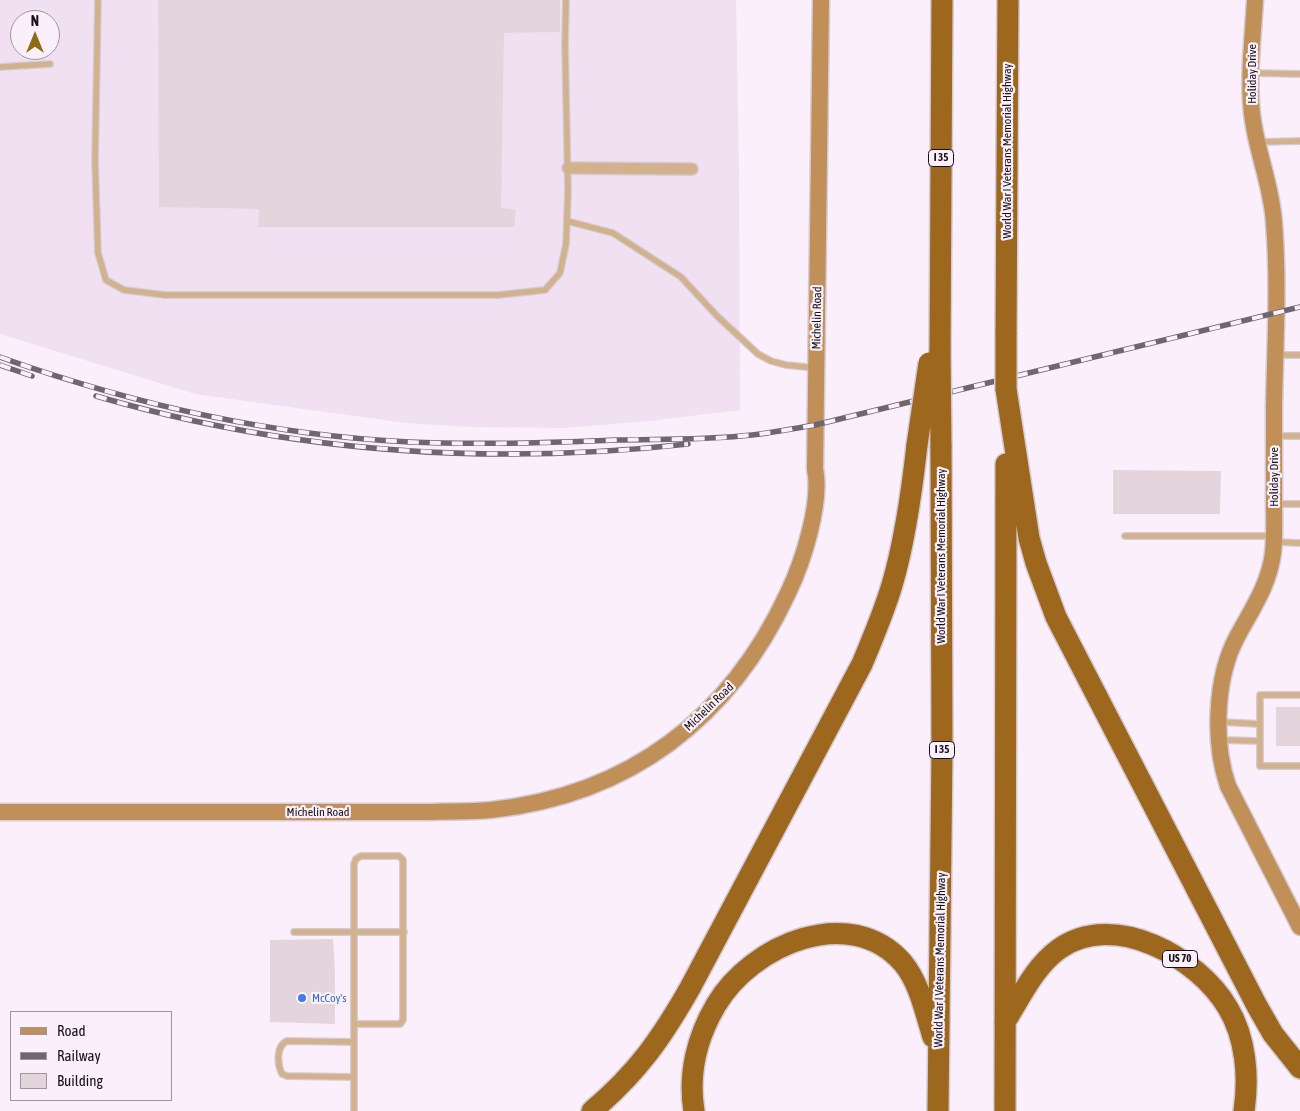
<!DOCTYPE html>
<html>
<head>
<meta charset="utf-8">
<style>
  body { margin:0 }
  #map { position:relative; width:1300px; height:1111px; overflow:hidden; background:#faeffb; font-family:"Asap Condensed",sans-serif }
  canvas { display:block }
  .legend { position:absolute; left:10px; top:1011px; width:162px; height:90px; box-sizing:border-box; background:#faeffb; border:1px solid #9e969f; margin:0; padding:6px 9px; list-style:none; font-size:15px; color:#151115 }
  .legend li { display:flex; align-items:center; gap:10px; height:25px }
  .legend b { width:25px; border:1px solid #9e969f }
  .north { position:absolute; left:10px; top:10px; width:50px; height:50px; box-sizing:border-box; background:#faeffb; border:1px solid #9e969f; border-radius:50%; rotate:0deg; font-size:14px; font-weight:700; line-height:20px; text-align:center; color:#151115 }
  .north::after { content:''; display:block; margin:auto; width:18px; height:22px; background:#8c6d0f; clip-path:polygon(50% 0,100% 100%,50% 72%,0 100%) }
</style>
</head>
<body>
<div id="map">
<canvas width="1300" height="1111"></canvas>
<ul class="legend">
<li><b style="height:6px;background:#c09058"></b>Road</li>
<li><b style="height:6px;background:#6e676e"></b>Railway</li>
<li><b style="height:14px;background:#e4d5dc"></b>Building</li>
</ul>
<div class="north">N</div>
</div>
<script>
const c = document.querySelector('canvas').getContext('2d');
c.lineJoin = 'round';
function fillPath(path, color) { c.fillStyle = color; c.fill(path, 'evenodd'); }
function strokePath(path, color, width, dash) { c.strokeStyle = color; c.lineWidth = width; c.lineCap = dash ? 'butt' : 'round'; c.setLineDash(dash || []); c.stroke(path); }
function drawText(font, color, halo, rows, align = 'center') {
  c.font = font + ' "Asap Condensed",sans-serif'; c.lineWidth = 4.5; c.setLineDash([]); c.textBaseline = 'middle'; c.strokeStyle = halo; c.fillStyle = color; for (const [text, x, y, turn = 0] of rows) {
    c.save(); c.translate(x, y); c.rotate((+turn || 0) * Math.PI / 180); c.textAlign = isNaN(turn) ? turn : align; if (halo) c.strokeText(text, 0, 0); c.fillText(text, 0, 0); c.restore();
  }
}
const built = new Path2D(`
  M0 0H736L739 169 740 410 650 421 565 428 470 427 406 423 195 394 0 334ZM20 20H50V50H20Z`);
const building = new Path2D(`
  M158 0H560V32L504 33 501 208 516 210 514 227H258L259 209 159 207Z
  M1113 470 1221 471 1220 514H1113Z
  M1276 707H1300V746H1276Z
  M333 939 335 973V1024L270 1022V940Z`);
const lane = new Path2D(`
  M98 0 95 161 98 253 106 280 124 290 165 295H498L545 290 560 273 566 244 568 191 565 45 566 0
  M0 67 50 64
  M1251 73 1300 74
  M1260 142 1300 141
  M567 221 613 233 681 277 717 316 758 354 771 361 786 365 816 368
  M1277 355H1300
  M1276 436H1300
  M1275 504H1300
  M1125 536H1273
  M1276 542 1300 543
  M1300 695H1260V766H1300
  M1221 722 1259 724
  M1222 740 1259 741
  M294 932H404
  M354 1042 287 1041C276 1046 277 1064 282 1074L287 1076 354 1077
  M354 1111V864L356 859 361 856H399L403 860V1020L400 1024H354`);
const street = new Path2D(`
  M568 168 692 169`);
const secondary = new Path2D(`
  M1255 0C1253 37 1247 84 1253 121 1258 155 1272 188 1274 223 1279 284 1275 346 1274 408 1274 439 1274 470 1274 500 1274 518 1275 535 1273 553 1269 585 1252 609 1237 637 1215 678 1213 743 1228 786L1300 927
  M0 812H427C448 811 470 812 491 810 630 795 730 718 788 593 803 562 822 502 815 469L821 0`);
const highway = new Path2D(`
  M1006 334 1008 0
  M940 351 942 0
  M1006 389 1029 538 1036 563 1056 617 1257 1006 1273 1034 1300 1068
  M1005 1022C1021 997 1034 967 1059 949 1114 910 1198 957 1228 1008 1246 1038 1249 1077 1244 1111
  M592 1111C637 1073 661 1039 690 988L862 664C873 638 884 612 892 585 905 541 912 490 917 445
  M694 1111C688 1074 697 1037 716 1005 751 945 850 902 903 963 920 984 925 1012 933 1037
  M938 1111 942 750 941 446
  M1005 1111 1006 464`);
const rail = new Path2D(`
  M0 357C132 404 269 435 409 442 478 445 547 443 617 440 658 439 700 440 741 436 766 434 791 429 815 425L1300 307
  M0 365 32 376
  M96 396C288 452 489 466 688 444`);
const highwayBridge = new Path2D(`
  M940 351 941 446
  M1006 389V334
  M917 445 929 363`);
const markers = [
  [302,998,5,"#3f7fe0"]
];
const shields = [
  [941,158,25],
  [942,750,25],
  [1180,959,35]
];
const shieldNames = [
  ["I 35",941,158],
  ["I 35",942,750],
  ["US 70",1180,959]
];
const streetNames = [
  ["Holiday Drive",1252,74,-90],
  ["World War I Veterans Memorial Highway",1007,151,-90],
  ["Michelin Road",817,318,-89],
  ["Holiday Drive",1274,477,-90],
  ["World War I Veterans Memorial Highway",941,556,-90],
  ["Michelin Road",709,707,-44],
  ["Michelin Road",318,812],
  ["World War I Veterans Memorial Highway",940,960,-89]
];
const shopNames = [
  ["McCoy's",312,998]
];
fillPath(built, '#f0e0f1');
fillPath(building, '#e4d5dc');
strokePath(lane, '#d5cbd6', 8);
strokePath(street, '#d5cbd6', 14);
strokePath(secondary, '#d5cbd6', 19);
strokePath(highway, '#d5cbd6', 24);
strokePath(lane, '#d2b18d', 5.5);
strokePath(street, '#d2b18d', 11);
strokePath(secondary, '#c09058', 16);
strokePath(highway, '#9d671d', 21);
strokePath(rail, '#6e676e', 5.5);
strokePath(rail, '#faeffb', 4, [11]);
strokePath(highwayBridge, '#d5cbd6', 24, []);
strokePath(highwayBridge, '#9d671d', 21);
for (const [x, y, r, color] of markers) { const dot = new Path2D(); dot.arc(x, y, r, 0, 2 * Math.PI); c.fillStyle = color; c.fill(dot); strokePath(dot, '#faeffb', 2); }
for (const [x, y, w] of shields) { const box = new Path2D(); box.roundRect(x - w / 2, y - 8.5, w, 17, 4); c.fillStyle = '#faeffb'; c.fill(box); strokePath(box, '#151115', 1); }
drawText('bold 11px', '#151115', null, shieldNames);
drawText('12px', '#151115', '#faeffb', streetNames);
drawText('12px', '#366cbe', '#faeffb', shopNames, 'left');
</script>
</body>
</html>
